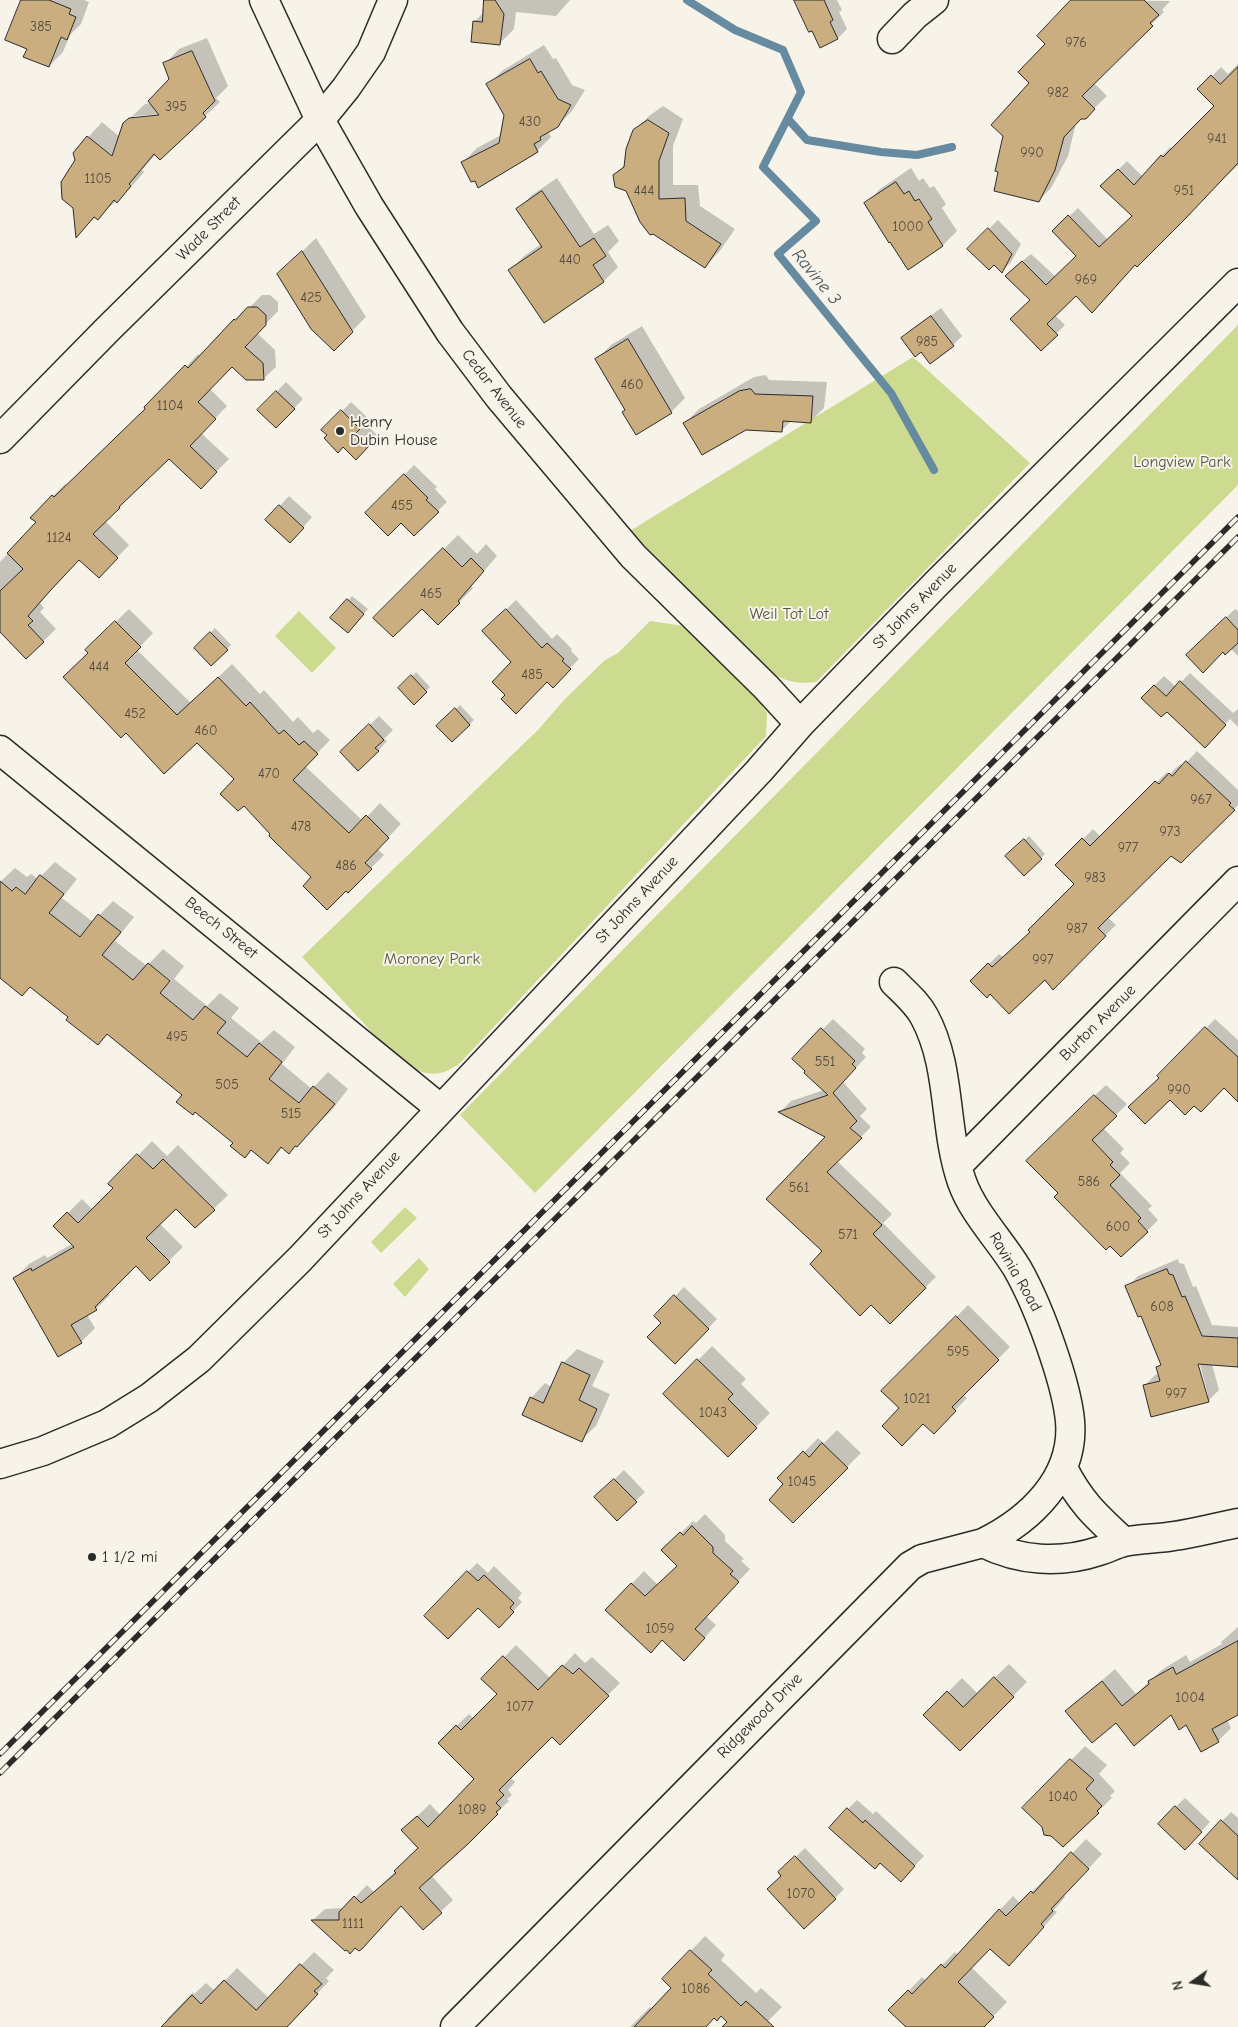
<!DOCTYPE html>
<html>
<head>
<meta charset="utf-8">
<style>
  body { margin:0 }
  #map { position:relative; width:1238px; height:2027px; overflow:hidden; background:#f7f3e8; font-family:"Comic Neue",sans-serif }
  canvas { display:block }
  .north { position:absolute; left:1168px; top:1957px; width:50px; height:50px; -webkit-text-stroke:4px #f7f3e8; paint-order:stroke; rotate:257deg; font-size:14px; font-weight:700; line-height:20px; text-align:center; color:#2b2b2b }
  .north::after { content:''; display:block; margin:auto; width:18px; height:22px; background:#2b2b2b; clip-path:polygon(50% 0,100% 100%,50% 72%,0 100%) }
</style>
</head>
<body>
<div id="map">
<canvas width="1238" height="2027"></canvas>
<div class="north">N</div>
</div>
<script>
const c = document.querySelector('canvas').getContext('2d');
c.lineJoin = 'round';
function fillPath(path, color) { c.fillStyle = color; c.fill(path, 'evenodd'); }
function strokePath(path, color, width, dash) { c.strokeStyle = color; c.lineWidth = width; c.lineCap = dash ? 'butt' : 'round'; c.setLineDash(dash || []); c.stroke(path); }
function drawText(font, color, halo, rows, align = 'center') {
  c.font = font + ' "Comic Neue",sans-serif'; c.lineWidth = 4; c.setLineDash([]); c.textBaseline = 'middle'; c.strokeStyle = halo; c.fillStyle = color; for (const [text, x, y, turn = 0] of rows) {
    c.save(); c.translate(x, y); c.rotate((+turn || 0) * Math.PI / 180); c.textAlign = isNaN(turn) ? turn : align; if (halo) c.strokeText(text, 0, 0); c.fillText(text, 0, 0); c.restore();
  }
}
const green = new Path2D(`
  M1238 325V485L535 1193 460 1115Z
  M913 357 1030 463 816 682C785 686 773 674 749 657L630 531Z
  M299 611 336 648 312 673 275 636Z
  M650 621 684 626 719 658 754 693 767 713 766 736 461 1062C452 1070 439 1076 426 1073 397 1066 375 1034 355 1014 338 995 320 976 302 957L538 730 564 700 605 660 618 653Z
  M405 1207 417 1218 381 1253 371 1242Z
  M419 1258 429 1269 405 1297 393 1284Z`);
const shadow = new Path2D(`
  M23 0H84L89 2 81 24 70 35 63 52 49 66 28 48Z
  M484 0H570L556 16 516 12 514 29 500 43 474 22 482 14Z
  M798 0H837L842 10 839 12 847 29 838 38Z
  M1073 0 1170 1 1162 10 1164 12 1093 82 1107 96 1085 117 1081 118 1076 123 1068 156 1051 188 1039 200 1031 83 1046 44Z
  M207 38 228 86 216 98 220 102 160 158 156 154 142 170 144 172 131 187 98 218 95 217 77 236 76 160 74 153 102 122 120 137 124 124 145 104 151 103 171 79 165 64 179 49ZM165 114V116L134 119V116Z
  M544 45 553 59 556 58 572 85 585 90 572 111 557 126 548 131 551 137 537 151 463 162 477 148 501 135 505 114 488 85 502 71Z
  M1238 64V165L1136 264 1076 295 1055 315 1065 325 1041 349 1032 300 1015 267 1031 254 1056 277 1077 256 1054 231 1078 208 1108 240 1133 216 1102 186 1127 161 1143 177 1170 147 1172 149 1216 106 1199 89 1221 67 1228 74Z
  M663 106 683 119 673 146V185H698L700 206 735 229 719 252 705 267 614 175 626 164 634 131 649 116Z
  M911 168 919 181 923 178 930 188 934 186 946 204 942 208 957 231 943 245 908 268 866 204 880 189Z
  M557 178 594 234 608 225 619 241 608 252 618 267 604 281 544 321 510 270 524 256 541 244 518 209 532 195Z
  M998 220 1021 244 1011 262 1002 271 994 264 968 249Z
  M316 238 366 317 334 349 279 274Z
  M262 295H270L278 302V311L257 333 275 350 276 367 263 379 232 365 210 389 227 406 201 433 229 459 213 475 169 457 105 521 129 545 111 564 80 558 40 603 44 608 40 612 56 629 26 658 0 630V562L37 522 53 496 65 484 67 486 147 409 198 354 201 356Z
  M941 308 962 336 953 345 921 351 903 338 912 329Z
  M642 326 685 398 671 412 627 409 597 359 611 345Z
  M766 375 769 380 827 382 824 408 810 422 791 421 782 430 685 423 699 409 754 377Z
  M286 382 303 399 276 427 259 410Z
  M351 402 369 419 365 423 378 436 356 458 323 430Z
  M414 465 437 487 435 489 447 502 414 534 401 521 366 513Z
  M289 496 312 517 299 532 267 520Z
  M458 535 477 554 486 544 497 556 471 586 473 588 438 624 422 607 375 618Z
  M352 596 368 609 352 627 332 618Z
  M516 600 552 639 557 634 572 649 571 651 579 659 553 686 548 680 507 694 512 662 493 622Z
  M129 609 153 633 137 650 191 703 232 664 260 694 264 690 293 722 298 717 313 733 318 729 330 740 305 766 363 821 380 803 401 824 377 849 384 855 348 891 313 877 236 779 197 741 89 653 100 637Z
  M1235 609 1238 611V656L1230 648 1187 655Z
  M215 628 231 645 211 665 195 648Z
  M416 672 430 687 414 703 400 688Z
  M1190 673 1233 713 1238 709V727L1230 719 1205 746 1167 710 1142 698 1164 676 1176 687Z
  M460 705 474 720 452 741 438 726Z
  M379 716 393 730 384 739 387 741 378 751 342 752Z
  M1197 751 1238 790V805L1181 862 1171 854 1107 917 1116 925 1081 959 1045 979 990 993 972 981 999 954 1003 957 1031 931 1076 884 1057 865 1093 829 1101 837 1167 772 1169 775 1180 764 1183 766Z
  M1029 836 1045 854 1024 875 1007 856Z
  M55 862 77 879 62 898 93 922 113 901 134 917 115 941 147 966 163 949 184 966 174 979 207 1006 220 993 239 1008 231 1018 261 1042 274 1030 295 1047 282 1064 312 1089 328 1072 348 1089 331 1111 317 1125 283 1147 268 1162 252 1149 245 1156 234 1142 184 1094 109 1033 98 1044 70 1017 31 986 0 967V882L15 868 27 877 31 874 38 879Z
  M833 1019 865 1049 862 1053 866 1057 843 1082 867 1109 860 1116 871 1127 837 1161 892 1214 883 1223 936 1277 890 1322 824 1251 827 1137 781 1111 791 1101 824 1090 794 1059Z
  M1215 1019 1238 1040V1096L1224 1087 1159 1076Z
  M1106 1085 1127 1104 1103 1128 1124 1149 1120 1153 1130 1163 1120 1173 1152 1206 1148 1209 1158 1220 1147 1231 1039 1149Z
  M152 1141 167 1156 178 1145 228 1195 195 1227 176 1207 159 1223 183 1247 150 1279 136 1264 108 1292 110 1295 96 1309 87 1315 95 1328 81 1342 15 1278 29 1264 45 1255 47 1258 72 1244 55 1226 82 1199 93 1210 115 1188 110 1184Z
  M1178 1259 1179 1263 1184 1264 1193 1287 1196 1286 1212 1325 1238 1327V1366L1212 1364 1219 1390 1208 1401 1144 1386 1155 1375 1159 1374 1158 1367 1162 1363 1142 1314 1127 1287 1138 1276ZM1198 1357 1208 1395H1206L1196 1358Z
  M684 1287 717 1319 675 1363 662 1323 656 1316Z
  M968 1305 1010 1347 963 1394 967 1398 934 1432 923 1422 901 1408 883 1391Z
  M712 1346 746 1379 741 1384 770 1413 728 1455 698 1360Z
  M577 1349 604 1361 592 1386 610 1394 596 1426 581 1440 531 1398 545 1383 552 1387 563 1363Z
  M837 1430 861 1453 793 1521 785 1484 779 1478 818 1438 824 1443Z
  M624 1470 645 1492 617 1519 596 1497Z
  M705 1514 725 1535V1541L744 1559 741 1561 750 1569 706 1616 716 1625 696 1647 663 1639 606 1610 644 1571 658 1585 679 1565 663 1550 693 1521 696 1523Z
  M477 1563 488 1573 494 1566 522 1593 518 1598 522 1602 499 1626 468 1572Z
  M1238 1627V1713L1227 1720 1231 1728 1218 1741 1172 1713 1116 1722 1067 1711 1115 1669 1136 1694 1163 1669 1186 1655 1190 1662 1222 1644 1221 1642Z
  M516 1645 551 1679 575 1653 585 1663 592 1657 620 1683 560 1743 552 1735 510 1777 515 1782 508 1790 512 1795 507 1799 509 1801 431 1875 453 1900 423 1928 402 1905 374 1935 313 1920 325 1909 345 1908 367 1885 374 1892 420 1848 415 1818 430 1804 441 1816 475 1779 439 1743 469 1714 474 1719 498 1694 483 1679Z
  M1009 1664 1027 1682 960 1749 925 1715 962 1678 978 1694Z
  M1085 1746 1107 1765 1099 1774 1115 1791 1110 1796 1112 1798 1063 1845 1024 1808Z
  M1185 1798 1210 1822 1185 1848 1159 1823Z
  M857 1800 873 1814 876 1811 924 1856 910 1871 848 1809Z
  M1231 1812 1238 1818V1878L1222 1821Z
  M1086 1839 1102 1854 1064 1895 1065 1897 1054 1910 1057 1912 1022 1951 990 1948 971 1967 1007 2002 983 2027H907L890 2010 922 1977 926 1981 955 1952 958 1955 1013 1896 1020 1903 1046 1878 1047 1880Z
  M805 1848 844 1889 835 1898 783 1876 780 1872Z
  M705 1936 725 1955 721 1960 756 1993 761 1988 782 2007 762 2027H734L721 2015 676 2027H630L650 2007 653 2010 673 1988 664 1979Z
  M314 1952 334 1970 326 1978 329 1981 286 2027H176L167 2019 193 1992 194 1994 206 1983 215 1991 237 1968 269 1998Z`);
const stream = new Path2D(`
  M687 0 735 30 783 50 801 92 763 167 816 221 778 254 891 393 934 470
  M788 119 807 140 881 152 917 155 952 147`);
const building = new Path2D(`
  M21 0H49L71 9 69 14 76 17 67 40 61 37 49 67 23 57 27 49 5 40Z
  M484 0H495L504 14 500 45 471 42 473 21 482 22Z
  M794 0H824L833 20 830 22 838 39 820 48 812 31 809 32Z
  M1071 0H1144L1159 15 1150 23 1153 26 1082 96 1095 109 1086 119H1081L1064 137 1055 170 1039 202 994 191 998 172 995 171 1003 136 991 125 1029 83 1018 72 1045 44 1037 36Z
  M192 51 215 101 203 113 206 117 160 160 154 154 129 184 131 186 117 203 114 200 98 220 94 217 76 238 73 208 62 199 61 182 75 160 73 153 87 136 112 156 123 123 129 118 159 115 148 101 169 79 163 63Z
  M530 59 538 73 541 71 558 99 571 105 558 127 540 137 541 140 534 144 538 152 478 188 475 181 471 182 461 162 499 143 504 115 486 84Z
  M1238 67V163L1186 218 1137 267 1135 265 1092 313 1076 296 1047 324 1058 335 1041 351 1010 319 1030 300 1005 276 1022 261 1046 285 1076 256 1052 231 1068 215 1099 247 1132 216 1100 186 1118 169 1134 185 1161 155 1163 157 1214 106 1197 89 1211 75 1220 84Z
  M648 120 669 133 659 161V199L685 198 686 221 721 244 705 268 653 234 650 235 640 222 626 191 615 187 613 175 624 167 626 149 633 130Z
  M896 182 904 194 909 191 915 201 919 199 932 219 928 222 943 246 908 270 890 242 889 243 864 203Z
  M542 191 580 247 594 238 606 256 593 265 604 282 544 323 508 270 542 247 516 209Z
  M988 228 1012 254 1002 273 994 265 989 270 967 249Z
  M302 251 353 332 334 351 311 329 277 274Z
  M248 307H257L266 315V325L245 347 263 363 264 380H246L232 367 198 402 216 419 190 446 217 472 201 489 169 459 119 507 120 508 93 534 118 558 99 578 79 560 49 592 28 616 33 621 28 625 44 642 26 659 0 632V591L23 569 7 553 36 522 30 518 52 495 54 497 145 409 144 407 185 365 188 368 234 319 235 320Z
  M931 316 954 346 930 364 921 352 915 357 901 338Z
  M628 339 672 413 636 435 622 412 625 410 595 359Z
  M751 389 755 394 813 396 811 423 783 421 782 432 746 430 702 455 683 423 739 391Z
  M276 391 295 409 276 428 257 410Z
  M341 410 360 429 356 433 369 446 356 460 343 447 338 453 324 438 327 435 321 430Z
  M404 474 428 498 426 500 439 512 414 536 401 523 388 536 365 513Z
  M279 505 304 528 290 543 265 520Z
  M443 548 462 567 471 558 484 571 458 601 460 603 438 625 422 609 393 637 373 618Z
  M347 599 364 614 348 633 330 618Z
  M506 609 542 648 547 643 564 659 562 661 571 669 553 688 547 682 516 714 501 699 505 695 492 682 511 662 482 631Z
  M1226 617 1238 630V643L1225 655 1223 652 1203 673 1186 655Z
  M115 621 141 647 125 663 177 715 218 677 246 706 250 702 279 734 284 730 299 745 304 741 318 754 293 780 349 833 366 815 389 838 365 863 372 869 348 893 346 891 327 910 303 886 311 877 276 843 269 836 270 834 244 806 238 811 220 794 234 779 197 743 164 774 126 733 121 738 63 677 88 653 85 650Z
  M210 632 228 650 211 666 194 648Z
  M411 675 427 692 414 705 398 688Z
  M1180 681 1226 725 1205 748 1167 712 1161 717 1141 698 1154 685 1166 696Z
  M455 708 470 725 452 742 436 726Z
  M369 724 384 740 375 748 379 751 358 771 340 752Z
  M1186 761 1231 803 1229 805 1235 810 1181 863 1171 856 1098 928 1106 936 1053 990 1045 980 1009 1014 990 994 987 998 970 981 988 963 992 967 1030 932 1028 930 1074 884 1055 865 1082 838 1090 846 1155 781 1159 784 1169 773 1172 776Z
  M1024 839 1042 859 1024 876 1005 856Z
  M40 875 64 894 49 913 80 937 98 914 121 932 102 955 133 980 148 963 170 981 160 993 193 1020 205 1006 226 1022 217 1033 247 1057 259 1043 282 1062 269 1079 299 1103 313 1086 335 1104 297 1147 295 1146 289 1154 281 1147 268 1164 251 1150 245 1158 230 1146 233 1143 195 1112 193 1115 176 1102 182 1095 107 1034 98 1045 66 1020 68 1017 30 987 22 996 0 978V881L12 891 16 887 25 894Z
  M1205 1027 1238 1057V1102L1224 1088 1201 1112 1194 1106 1185 1115 1170 1100 1145 1124 1128 1107 1159 1078 1157 1076Z
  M821 1028 855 1061 852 1064 856 1068 833 1093 857 1121 850 1128 862 1138 827 1172 882 1225 873 1234 926 1288 890 1324 871 1305 860 1316 810 1264 822 1251 766 1199 825 1137 778 1112 828 1095 804 1073 805 1071 792 1059Z
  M1094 1095 1117 1116 1092 1140 1113 1162 1110 1165 1120 1175 1110 1185 1141 1218 1138 1221 1148 1232 1121 1257 1110 1246 1106 1250 1054 1197 1058 1193 1026 1161Z
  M137 1154 153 1169 163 1159 215 1210 195 1228 176 1209 146 1238 170 1262 150 1281 136 1266 95 1307 97 1310 71 1325 82 1343 58 1357 13 1278 31 1268 32 1271 74 1247 53 1226 67 1212 78 1223 113 1188 108 1184Z
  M1167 1269 1169 1274 1173 1275 1182 1297 1185 1296 1202 1336 1238 1338V1367L1198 1364 1209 1402 1151 1417 1143 1385 1160 1381 1156 1367 1161 1365 1141 1316 1138 1317 1125 1286Z
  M674 1295 709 1329 675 1364 647 1337 661 1323 654 1316Z
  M956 1316 999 1360 952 1407 956 1411 934 1434 923 1424 902 1446 882 1426 899 1408 881 1391Z
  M697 1359 733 1394 728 1399 757 1428 728 1457 663 1394Z
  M562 1362 590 1375 579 1400 597 1409 582 1442 522 1415 530 1397 543 1403Z
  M822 1443 848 1468 793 1523 769 1500 783 1484 777 1478 803 1451 809 1457Z
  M614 1479 637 1502 617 1521 594 1497Z
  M692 1526 713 1547V1553L733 1571 730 1574 739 1582 695 1629 705 1638 684 1661 662 1640 651 1653 605 1610 631 1583 645 1596 677 1566 661 1550 680 1532 683 1535Z
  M467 1571 478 1581 484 1575 514 1603 510 1608 514 1612 499 1628 478 1608 448 1639 424 1616Z
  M1238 1641V1715L1212 1729 1219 1742 1201 1752 1186 1725 1179 1730 1171 1715 1134 1746 1116 1723 1092 1743 1065 1711 1102 1681 1122 1706 1149 1684 1148 1681 1173 1667 1176 1674Z
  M503 1656 538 1690 562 1665 573 1674 579 1668 609 1696 560 1745 552 1737 499 1790 504 1795 496 1803 501 1808 496 1812 498 1814 468 1844 419 1888 442 1913 423 1930 401 1906 362 1949 359 1951 355 1948 350 1954 347 1950 345 1951 311 1920H339V1912L354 1896 361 1903 396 1873 394 1871 418 1848 401 1830 417 1816 428 1827 474 1779 438 1743 456 1725 461 1730 497 1694 481 1679Z
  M994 1677 1014 1697 960 1751 923 1715 947 1691 963 1707Z
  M1070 1759 1094 1780 1086 1789 1102 1806 1097 1811 1099 1813 1063 1847 1051 1836 1044 1835 1042 1827 1022 1808Z
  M1175 1806 1202 1832 1185 1850 1158 1824Z
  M847 1808 863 1823 865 1820 915 1866 901 1882 880 1863 875 1869 829 1828Z
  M1221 1820 1238 1836V1880L1199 1844Z
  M1071 1852 1089 1869 1051 1909 1053 1911 1041 1924 1044 1927 1009 1966 990 1949 958 1982 994 2017 984 2027H906L888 2010 908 1990 912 1994 941 1964 945 1968 999 1909 1006 1916 1031 1891 1033 1893Z
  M795 1856 836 1899 804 1929 767 1889 781 1876 778 1872Z
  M690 1950 712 1970 708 1974 741 2006 746 2001 774 2027H722L727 2022 721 2016 717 2021 714 2018 706 2027H634L671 1988 662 1979Z
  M300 1964 322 1984 314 1991 318 1994 287 2027H161L192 1995 201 2004 224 1980 256 2010Z`);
const minor = new Path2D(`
  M264 0 320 120 369 206 450 332 499 397 633 556 766 687 800 724
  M892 39 915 15 934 0
  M0 439 108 329 320 120 346 88 371 52 393 0
  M0 750 441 1109
  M894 982C905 993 917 1003 924 1016 952 1067 943 1128 962 1182 973 1213 1000 1240 1017 1268 1033 1296 1044 1325 1054 1355 1061 1376 1068 1399 1070 1421 1075 1478 1030 1520 983 1543
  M958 1165 1238 881
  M0 1464 43 1451 107 1424 149 1398 199 1359 300 1259 759 771 800 724 937 583 1238 283
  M1063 1468C1080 1502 1096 1516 1124 1542
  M455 2027 910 1566 922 1559 983 1543C1019 1561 1060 1564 1099 1551 1107 1549 1115 1544 1124 1542 1140 1538 1158 1539 1174 1536 1195 1533 1217 1527 1238 1523`);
const rail = new Path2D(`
  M0 1754 1238 517
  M0 1773 1238 537`);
const markers = [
  [340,431,5,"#2b2b2b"],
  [92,1557,5,"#2b2b2b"]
];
const numberNames = [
  ["385",41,27],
  ["976",1076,43],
  ["982",1058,93],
  ["395",176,107],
  ["430",530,122],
  ["941",1217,139],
  ["990",1032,153],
  ["1105",98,179],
  ["444",644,191],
  ["951",1184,191],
  ["1000",908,227],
  ["440",570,260],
  ["969",1086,280],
  ["425",311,298],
  ["985",927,342],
  ["460",632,385],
  ["1104",170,406],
  ["455",402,506],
  ["1124",59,538],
  ["465",431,594],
  ["444",99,667],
  ["485",532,675],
  ["452",135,714],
  ["460",206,731],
  ["470",269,774],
  ["967",1201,800],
  ["478",301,827],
  ["973",1170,832],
  ["977",1128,848],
  ["486",346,866],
  ["983",1095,878],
  ["987",1077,929],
  ["997",1043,960],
  ["495",177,1037],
  ["551",825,1062],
  ["505",227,1085],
  ["990",1179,1090],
  ["515",291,1114],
  ["586",1089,1182],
  ["561",799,1188],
  ["600",1118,1227],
  ["571",848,1235],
  ["608",1162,1307],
  ["595",958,1352],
  ["997",1176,1394],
  ["1021",917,1399],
  ["1043",713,1413],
  ["1045",802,1482],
  ["1059",660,1629],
  ["1004",1190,1698],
  ["1077",520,1707],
  ["1040",1063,1797],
  ["1089",472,1810],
  ["1070",801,1894],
  ["1111",353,1924],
  ["1086",696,1989]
];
const streetNames = [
  ["Wade Street",209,229,-45],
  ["Cedar Avenue",494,389,52],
  ["St Johns Avenue",915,606,-46],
  ["St Johns Avenue",637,900,-47],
  ["Beech Street",221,928,39],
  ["Burton Avenue",1098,1023,-45],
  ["St Johns Avenue",359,1195,-47],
  ["Ravinia Road",1015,1272,60],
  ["Ridgewood Drive",760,1716,-45]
];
const poiNames = [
  ["Henry",350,422],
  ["Dubin House",350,440],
  ["1 1/2 mi",102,1557]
];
const parkNames = [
  ["Longview Park",1182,462],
  ["Weil Tot Lot",789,614],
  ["Moroney Park",432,959]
];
const waterNames = [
  ["Ravine 3",816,277,51]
];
fillPath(green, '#ccdb8f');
fillPath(shadow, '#0003');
strokePath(stream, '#668ba0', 8);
fillPath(building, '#cbae80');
strokePath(building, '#2b2b2b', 1);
strokePath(minor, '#2b2b2b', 31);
strokePath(minor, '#f7f3e8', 28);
strokePath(rail, '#2b2b2b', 5.5);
strokePath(rail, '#f7f3e8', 4, [11]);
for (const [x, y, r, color] of markers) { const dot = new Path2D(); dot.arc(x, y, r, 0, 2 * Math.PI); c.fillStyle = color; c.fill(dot); strokePath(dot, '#f7f3e8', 2); }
drawText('14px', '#534c40', null, numberNames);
drawText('16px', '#2b2b2b', '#f7f3e8', streetNames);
drawText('16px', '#2b2b2b', '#f7f3e8', poiNames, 'left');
drawText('16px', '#535744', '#f7f3e8', parkNames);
drawText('italic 18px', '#44535c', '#f7f3e8', waterNames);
</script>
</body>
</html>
